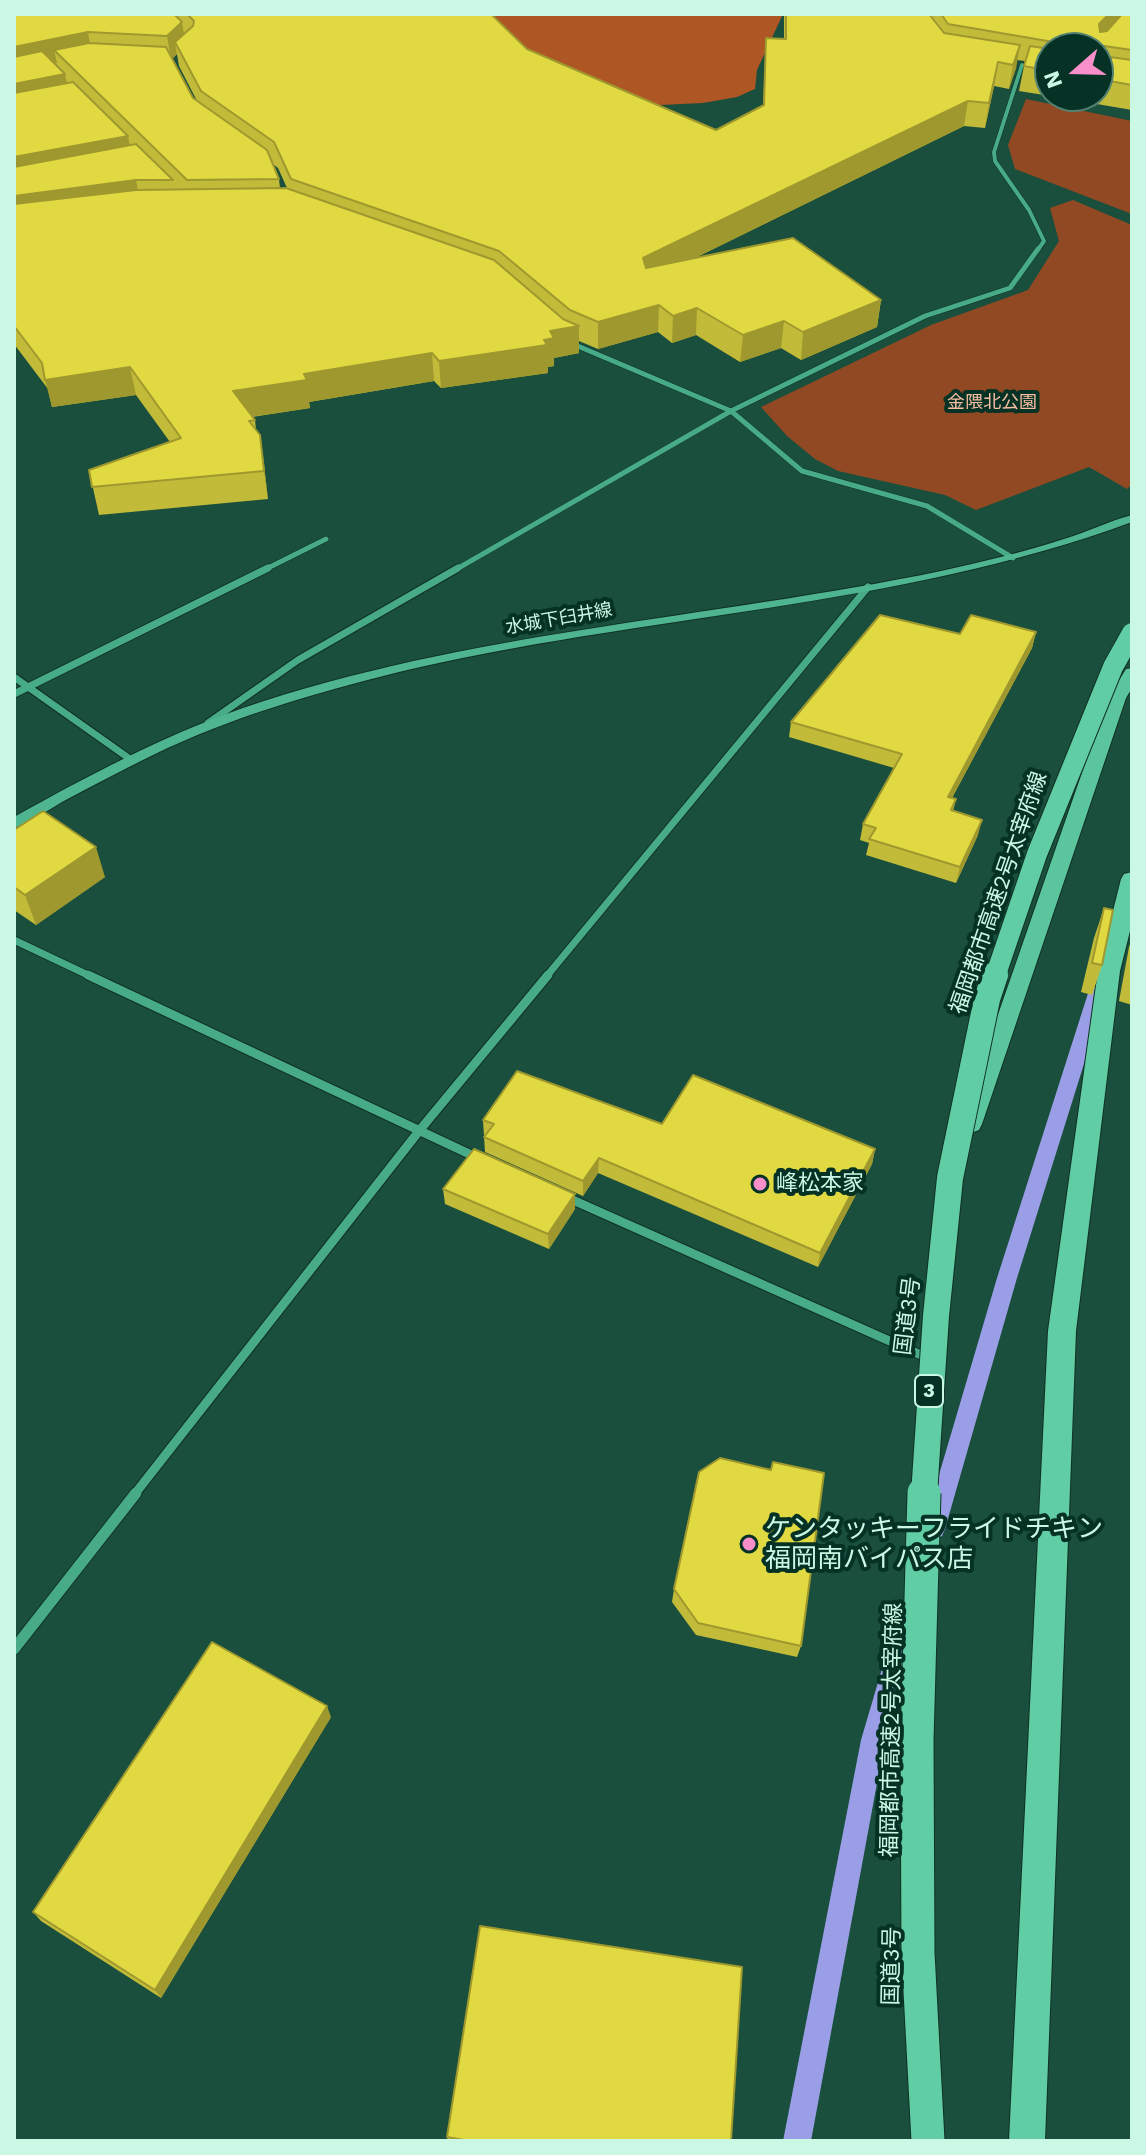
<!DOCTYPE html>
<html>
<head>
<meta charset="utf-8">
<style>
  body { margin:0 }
  #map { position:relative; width:1146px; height:2155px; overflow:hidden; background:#194f3c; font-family:"Work Sans",sans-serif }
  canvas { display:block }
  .frame { position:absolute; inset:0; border:16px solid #caf8e4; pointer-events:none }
  .north { position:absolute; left:1034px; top:32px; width:80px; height:80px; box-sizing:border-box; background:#053224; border:2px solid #548171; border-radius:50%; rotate:250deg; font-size:22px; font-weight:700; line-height:32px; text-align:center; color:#caf8e4 }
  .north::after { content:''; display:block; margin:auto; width:28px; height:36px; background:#f98fca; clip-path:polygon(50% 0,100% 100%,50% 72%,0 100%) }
</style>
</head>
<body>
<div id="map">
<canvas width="1146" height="2155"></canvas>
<div class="frame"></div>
<div class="north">N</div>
</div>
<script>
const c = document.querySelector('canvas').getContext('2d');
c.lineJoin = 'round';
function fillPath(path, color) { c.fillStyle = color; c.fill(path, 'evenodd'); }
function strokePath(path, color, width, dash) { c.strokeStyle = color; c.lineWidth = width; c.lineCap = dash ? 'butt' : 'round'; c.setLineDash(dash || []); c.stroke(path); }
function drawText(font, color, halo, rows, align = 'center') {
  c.font = font + ' "Work Sans","Noto Sans JP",sans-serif'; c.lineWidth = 8; c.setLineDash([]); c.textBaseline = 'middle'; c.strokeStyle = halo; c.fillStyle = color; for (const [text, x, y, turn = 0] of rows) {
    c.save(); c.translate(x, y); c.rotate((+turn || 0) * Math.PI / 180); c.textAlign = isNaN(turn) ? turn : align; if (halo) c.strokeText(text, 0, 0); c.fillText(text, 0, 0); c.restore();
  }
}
const green = new Path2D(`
  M1026 99 1132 121V214L1015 169 1008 145Z
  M1073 200 1132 225V484L1127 489 1089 467 976 510 945 495 838 471 815 459 787 436 761 407 931 325 1028 290 1059 241 1050 208Z`);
const forest = new Path2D(`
  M439 14H783L757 70 755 89 737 97 703 103 639 106Z`);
const stream = new Path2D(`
  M1100 978 1109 984 1017 1278 945 1529 942 1536 934 1539 926 1536 923 1529 997 1278 1091 984Z
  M910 1600 918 1603 921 1611 885 1740 811 2141H783L861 1740 899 1611 902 1603Z`);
const minorFar4 = new Path2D(`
  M1022 65 994 152 995 161 1029 210 1044 241 1037 251`);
const minorFar3 = new Path2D(`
  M573 344 731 411 802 471 927 506 1013 558
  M264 570 326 539
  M455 570 731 411 925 316 1010 288 1038 249`);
const minorFar2 = new Path2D(`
  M14 677 130 759
  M14 694 268 568
  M208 723 298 660 458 568
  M14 940 92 977
  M546 977 868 587`);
const minorFar1 = new Path2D(`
  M88 975 480 1159
  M566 1197 930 1359
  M134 1495 419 1131 548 975`);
const minor = new Path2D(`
  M14 1649 136 1493`);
const secondary = new Path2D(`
  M1132 515V522C896 609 642 614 399 672 315 693 231 717 153 755 122 770 92 786 62 802 47 811 31 822 14 828V817C88 776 162 736 243 708 469 631 709 619 941 571 982 562 1024 552 1064 539 1087 532 1109 521 1132 515Z`);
const trunk = new Path2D(`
  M1132 668V688L1126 698 982 1124 979 1130 971 1133 963 1130 960 1124 1108 698 1126 669Z`);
const motorway = new Path2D(`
  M1132 872V923L1120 971 1076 1331 1045 2141H1009L1048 1331 1098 971 1121 879 1124 874Z`);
const motorwayBridgeFar2 = new Path2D(`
  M995 977 1037 854 1113 667 1132 633`);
const motorwayBridgeFar1 = new Path2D(`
  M924 1495 936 1316 950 1178 987 999 995 975`);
const motorwayBridge = new Path2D(`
  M924 1493 917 1740 918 1953 928 2141`);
const wall = new Path2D(`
  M14 14H491L527 49 716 130 763 106 766 38 784 39V14H1132V110L1050 96H1098V48H1050V96L1019 91 1025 61 1017 60 1009 89 994 86 985 128 964 126 697 257 881 300 877 327 801 360 781 348 740 362 696 335 672 343 658 332 598 349 579 341V353L554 358V366L548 367V373L441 388 434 381 309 402 310 408 252 417 255 420 256 430 260 435 268 499 99 515 89 470 170 442 136 395 52 407 48 389 14 344ZM177 54 179 66 197 101 193 98 172 59ZM273 164 278 168 287 188H280L279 179Z
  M1036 632 1032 648 952 798 956 799 953 811 978 835 956 883 866 855 869 843 860 840 863 824 894 768 789 737 791 722 960 634Z
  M14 830 105 877 36 925 14 910Z
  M1104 908 1102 965 1092 995 1081 992 1094 938Z
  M1132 939V1005L1119 1001 1129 947Z
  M483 1120 662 1124 875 1149 872 1164 818 1267 598 1173 583 1196 485 1152Z
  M443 1189 575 1209 549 1249 445 1204Z
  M674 1589 801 1646 797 1657 696 1635 672 1602Z
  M331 1717 161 1998 41 1921 33 1912Z
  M447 2137 731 2141H448Z`);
const shadedWall = new Path2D(`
  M1109 14H1126L1094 48 1099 24Z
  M182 22 186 46 175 42 177 54 171 60 167 36Z
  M88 32 92 56 54 50 57 63 14 72V47Z
  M1020 45 1016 69 1009 89 1013 65Z
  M998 62 994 86 985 128 989 103Z
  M65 74 70 98 14 110V84Z
  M968 101 964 126 642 284 643 258Z
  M128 136 133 161 14 184V157Z
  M136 180 141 206 14 223V196Z
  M881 300 877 327 801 360 803 332Z
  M659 305 658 332 598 349V322Z
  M697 308 696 335 672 343 673 316Z
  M784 321 781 348 740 362 743 335Z
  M579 326V353L554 358V366L548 367V373L441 388 439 361 544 340 550 331Z
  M432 353 434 381 309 402 310 408 237 419 233 391 304 374Z
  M130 367 136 395 52 407 45 380Z
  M260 435 264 463 268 499 264 471Z
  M1036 632 1032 648 944 813 948 797Z
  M982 820 978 835 956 883 960 867Z
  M96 847 105 877 36 925 25 895Z
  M875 1149 872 1164 818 1267 820 1253Z
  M599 1158 598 1173 583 1196V1181Z
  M575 1194V1209L549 1249 548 1234Z
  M327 1706 331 1717 161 1998 155 1990Z`);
const building = new Path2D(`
  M14 14H174L182 22 167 36 88 32 14 47Z
  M187 14H491L527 49 716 130 764 105 766 38 786 39V14H929L944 33 1020 45 1013 65 998 62 989 103 968 101 643 258 646 268 793 238 881 300 803 332 784 321 743 335 697 308 673 316 659 305 598 322 570 310 499 251 291 179 274 142 201 91 175 42 193 26 194 21Z
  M941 14H1109L1099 24 1100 32 1107 31 1122 14H1132V50L1104 46 1098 50 1102 56 1132 60V85L1098 79V48H1057L1059 43 948 24Z
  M89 43 166 47 193 98 267 150 279 179 187 180 54 50Z
  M1030 46 1050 49V71L1024 66Z
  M42 51 65 74 14 84V57Z
  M73 82 128 136 14 157V93Z
  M136 144 173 180H136L14 196V167Z
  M286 188 494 260 563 319 579 326 550 331 554 338 544 340 547 345 439 361 432 353 304 374 307 380 233 391 255 420 249 421 260 435 264 471 92 487 89 470 181 438 130 367 45 380 42 363 14 326V204L136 190Z
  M880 615 960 634 971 615 1036 632 948 797 956 799 951 810 982 820 960 867 869 839 876 828 863 824 902 754 791 722Z
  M43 811 96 847 25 895 14 887V830Z
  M1104 908 1113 910 1102 965 1092 963Z
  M517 1071 662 1124 693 1075 875 1149 820 1253 599 1158 583 1181 484 1137 494 1124 483 1120Z
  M474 1149 575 1194 548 1234 443 1189Z
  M720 1458 771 1470 773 1462 824 1473 801 1646 698 1623 674 1589 699 1472Z
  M212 1642 327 1706 155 1990 33 1912Z
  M480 1926 742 1967 731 2141H470L447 2137Z`);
const markers = [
  [760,1184,8,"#f98fca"],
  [749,1544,8,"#f98fca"]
];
const farParknames = [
  ["金隈北公園",992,403]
];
const farStreetnames = [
  ["水城下臼井線",559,619,-10]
];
const shields = [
  [929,1391,28]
];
const shieldNames = [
  ["3",929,1391]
];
const streetNames = [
  ["福岡都市高速2号太宰府線",999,893,-71],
  ["国道3号",908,1316,-83],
  ["福岡都市高速2号太宰府線",892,1730,-89],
  ["国道3号",892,1966,-89]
];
const poiNames = [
  ["峰松本家",776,1184]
];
const nearPoinames = [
  ["ケンタッキーフライドチキン",765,1529],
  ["福岡南バイパス店",765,1559]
];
fillPath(green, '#914923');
fillPath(forest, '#af5625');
fillPath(stream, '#9a9ee6');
strokePath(minorFar4, '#113125', 5);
strokePath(minorFar3, '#113125', 6);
strokePath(minorFar2, '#113125', 9);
strokePath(minorFar1, '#113125', 11);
strokePath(minor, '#113125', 13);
strokePath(secondary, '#113125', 2);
strokePath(trunk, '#113125', 2);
strokePath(motorway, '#113125', 2);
strokePath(minorFar4, '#47ab87', 4);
strokePath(minorFar3, '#47ab87', 5);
strokePath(minorFar2, '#47ab87', 7);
strokePath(minorFar1, '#47ab87', 9);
strokePath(minor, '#47ab87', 11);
fillPath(secondary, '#4eb590');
fillPath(trunk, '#5bc69e');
fillPath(motorway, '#60cda4');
strokePath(motorwayBridgeFar2, '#113125', 22, []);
strokePath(motorwayBridgeFar1, '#113125', 28, []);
strokePath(motorwayBridge, '#113125', 35, []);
strokePath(motorwayBridgeFar2, '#60cda4', 20);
strokePath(motorwayBridgeFar1, '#60cda4', 26);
strokePath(motorwayBridge, '#60cda4', 33);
fillPath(wall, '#c2bb39');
fillPath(shadedWall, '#9e982e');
fillPath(building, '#e1d942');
strokePath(building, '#9e982e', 2);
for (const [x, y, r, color] of markers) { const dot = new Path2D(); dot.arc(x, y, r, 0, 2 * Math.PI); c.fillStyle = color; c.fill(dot); strokePath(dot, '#053224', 3); }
drawText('18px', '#f7bda1', '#053224', farParknames);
drawText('18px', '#caf8e4', '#053224', farStreetnames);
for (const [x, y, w] of shields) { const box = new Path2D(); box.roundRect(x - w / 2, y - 16, w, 32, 6); c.fillStyle = '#053224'; c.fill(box); strokePath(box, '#caf8e4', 2); }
drawText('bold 20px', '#caf8e4', null, shieldNames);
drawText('22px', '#caf8e4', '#053224', streetNames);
drawText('22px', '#caf8e4', '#053224', poiNames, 'left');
drawText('26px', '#caf8e4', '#053224', nearPoinames, 'left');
</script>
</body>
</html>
